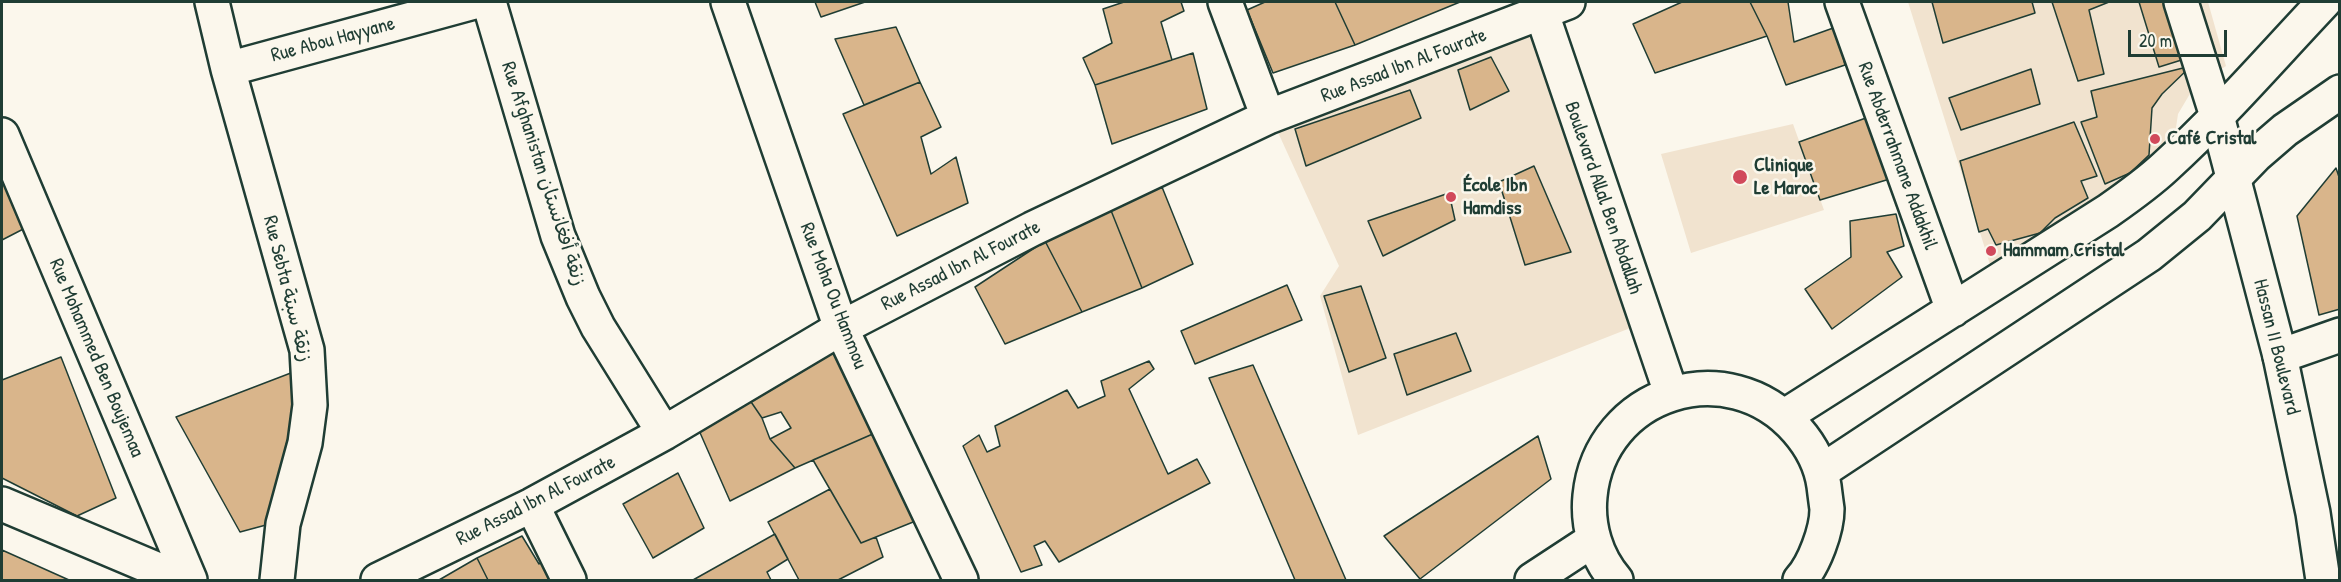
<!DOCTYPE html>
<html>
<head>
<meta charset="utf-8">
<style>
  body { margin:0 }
  #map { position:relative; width:2341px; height:582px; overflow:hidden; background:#fbf7ec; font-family:"Patrick Hand",sans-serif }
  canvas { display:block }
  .frame { position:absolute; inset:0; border:3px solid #1f3d34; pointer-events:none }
  .scale { position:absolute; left:2128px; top:30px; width:99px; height:27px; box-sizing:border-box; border:3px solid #1f3d34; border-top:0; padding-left:8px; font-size:18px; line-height:21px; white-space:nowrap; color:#1f3d34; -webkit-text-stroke:4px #fbf7ec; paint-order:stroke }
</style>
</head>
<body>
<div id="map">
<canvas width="2341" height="582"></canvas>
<div class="frame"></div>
<div class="scale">20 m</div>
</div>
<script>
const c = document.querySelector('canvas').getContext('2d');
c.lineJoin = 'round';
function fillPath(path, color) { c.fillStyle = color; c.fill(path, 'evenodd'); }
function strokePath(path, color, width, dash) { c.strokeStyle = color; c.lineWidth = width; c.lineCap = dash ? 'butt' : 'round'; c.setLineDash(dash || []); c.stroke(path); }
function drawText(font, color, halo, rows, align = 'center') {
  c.font = font + ' "Patrick Hand","Playpen Sans Arabic",sans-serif'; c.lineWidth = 5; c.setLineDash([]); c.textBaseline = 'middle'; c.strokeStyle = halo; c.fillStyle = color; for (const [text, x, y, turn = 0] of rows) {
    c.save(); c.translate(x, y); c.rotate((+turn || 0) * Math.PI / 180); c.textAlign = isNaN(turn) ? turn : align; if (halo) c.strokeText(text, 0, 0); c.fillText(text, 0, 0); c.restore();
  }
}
const built = new Path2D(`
  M1908 2H2208L2226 66 2194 87 2178 114 2170 168 1992 271Z
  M1537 33 1638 325 1358 435 1320 296 1339 266 1276 128Z
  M1793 124 1824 210 1691 253 1661 154Z`);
const building = new Path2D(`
  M815 2H865L821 17Z
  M1124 2H1181L1184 11 1161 22 1172 60 1095 85 1083 58 1112 43 1103 9Z
  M1265 2H1335L1355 45 1273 73 1247 10Z
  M1335 2H1460L1355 45Z
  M1682 2H1750L1767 36 1655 73 1633 24Z
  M1750 2H1788L1794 42 1836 27 1845 65 1786 85 1767 36Z
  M1932 2H2032L2035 13 1943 43Z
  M2052 2H2109L2089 10 2104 74 2078 81Z
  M2139 2H2172L2188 58 2159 67Z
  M896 27 920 82 864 105 835 39Z
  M1193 53 1207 109 1112 144 1095 85Z
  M1491 57 1509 91 1470 110 1458 70Z
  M2191 66 2162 94 2152 108 2149 155 2130 173 2105 184 2081 122 2097 117 2091 91Z
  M2031 69 2040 104 1961 130 1949 98Z
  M920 82 941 127 921 137 931 174 956 157 968 203 897 236 843 114Z
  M1410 90 1421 118 1306 166 1295 129Z
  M1877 114 1893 178 1820 200 1799 142Z
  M2074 122 2097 176 2081 181 2088 198 2055 218 2040 233 1996 245 1988 229 1979 232 1960 161Z
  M2 151 33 224 2 240Z
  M1534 166 1571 252 1525 265 1499 182Z
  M2336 168 2340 180V309L2319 315 2297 216Z
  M1162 187 1193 264 1142 288 1110 208Z
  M1449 193 1455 220 1383 256 1368 221Z
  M1110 208 1142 288 1082 312 1045 241Z
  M1896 214 1904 246 1887 252 1902 277 1832 329 1805 289 1851 257 1850 221Z
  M1045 241 1082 312 1005 344 975 287Z
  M1287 285 1302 320 1195 364 1181 331Z
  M1361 286 1386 358 1349 372 1324 296Z
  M1456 333 1471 371 1407 395 1394 354Z
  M832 348 875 433 795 468 770 439 791 428 781 412 762 418 745 393Z
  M61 357 116 498 77 516 2 478V380Z
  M1149 361 1154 369 1129 389 1168 474 1197 459 1210 483 1059 562 1045 541 1034 546 1042 565 1021 572 963 446 979 435 987 452 1000 446 995 426 1067 390 1078 408 1105 396 1101 381Z
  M1253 365 1346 580H1295L1209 378Z
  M296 371 301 386 266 525 240 532 176 417Z
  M745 393 762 418 770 439 795 468 730 501 694 419Z
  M875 433 928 516 861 543 813 460Z
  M1538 436 1551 479 1420 579 1384 536Z
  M678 473 704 528 653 558 623 504Z
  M830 489 861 543 876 537 883 557 838 580H799L768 522Z
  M775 534 788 559 767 572 771 580H693Z
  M522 536 539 564 545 560 554 580H488L477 558Z
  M2 550 69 580H2Z
  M477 558 488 580H439Z`);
const minor = new Path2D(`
  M212 2 228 69 307 350 310 405 305 443 283 524 277 580
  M489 2 558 236 583 297 598 327 664 433
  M728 2 841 328 961 580
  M1225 2 1268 117
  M1842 2 1953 310
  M2181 2 2217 116
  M228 69 474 2
  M2 135 190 580
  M2280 356 2340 335
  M1785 416 2108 211C2128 197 2148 183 2166 166 2222 115 2272 57 2324 2
  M1822 471 2149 255 2197 216 2256 155 2285 130 2340 92
  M2 504 182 580
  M532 505 569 580
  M378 580 532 505 664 433 841 328 1032 229 1268 117 1568 2`);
const major = new Path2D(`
  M1538 2 1671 393
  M2217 116 2280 356 2313 513 2323 580
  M1532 580 1593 540
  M1616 580C1596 557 1587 526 1590 496 1600 392 1728 351 1797 430 1811 446 1821 465 1824 486 1825 494 1826 502 1827 509 1827 530 1814 565 1800 580`);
const markers = [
  [2155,139,6,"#d1495b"],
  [1740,177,8,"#d1495b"],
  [1451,197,6,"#d1495b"],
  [1991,251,6,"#d1495b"]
];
const streetNames = [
  ["Rue Abou Hayyane",333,40,-15],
  ["Rue Assad Ibn Al Fourate",1404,66,-21],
  ["Rue Abderrahmane Addakhil",1897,156,70],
  ["Rue Afghanistan زنقة أفغانستان",543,174,72],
  ["Boulevard Allal Ben Abdallah",1603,198,71],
  ["Rue Assad Ibn Al Fourate",961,266,-27],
  ["Rue Sebta زنقة سبتة",287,289,76],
  ["Rue Moha Ou Hammou",833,296,69],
  ["Hassan II Boulevard",2276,347,76],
  ["Rue Mohammed Ben Boujemaa",96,358,67],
  ["Rue Assad Ibn Al Fourate",536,501,-27]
];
const poiNames = [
  ["Café Cristal",2167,139],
  ["Clinique",1754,166],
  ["Le Maroc",1754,189],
  ["École Ibn",1463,186],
  ["Hamdiss",1463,209],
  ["Hammam Cristal",2003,251]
];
fillPath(built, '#f1e3cf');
fillPath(building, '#d9b58b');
strokePath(building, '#1f3d34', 1.5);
strokePath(minor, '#1f3d34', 38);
strokePath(major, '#1f3d34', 38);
strokePath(minor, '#fbf7ec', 33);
strokePath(major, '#fbf7ec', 33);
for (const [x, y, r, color] of markers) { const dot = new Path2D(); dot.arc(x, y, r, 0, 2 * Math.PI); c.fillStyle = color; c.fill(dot); strokePath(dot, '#fbf7ec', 2); }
drawText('20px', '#1f3d34', '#fbf7ec', streetNames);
drawText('bold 20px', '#1f3d34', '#fbf7ec', poiNames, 'left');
</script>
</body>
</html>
